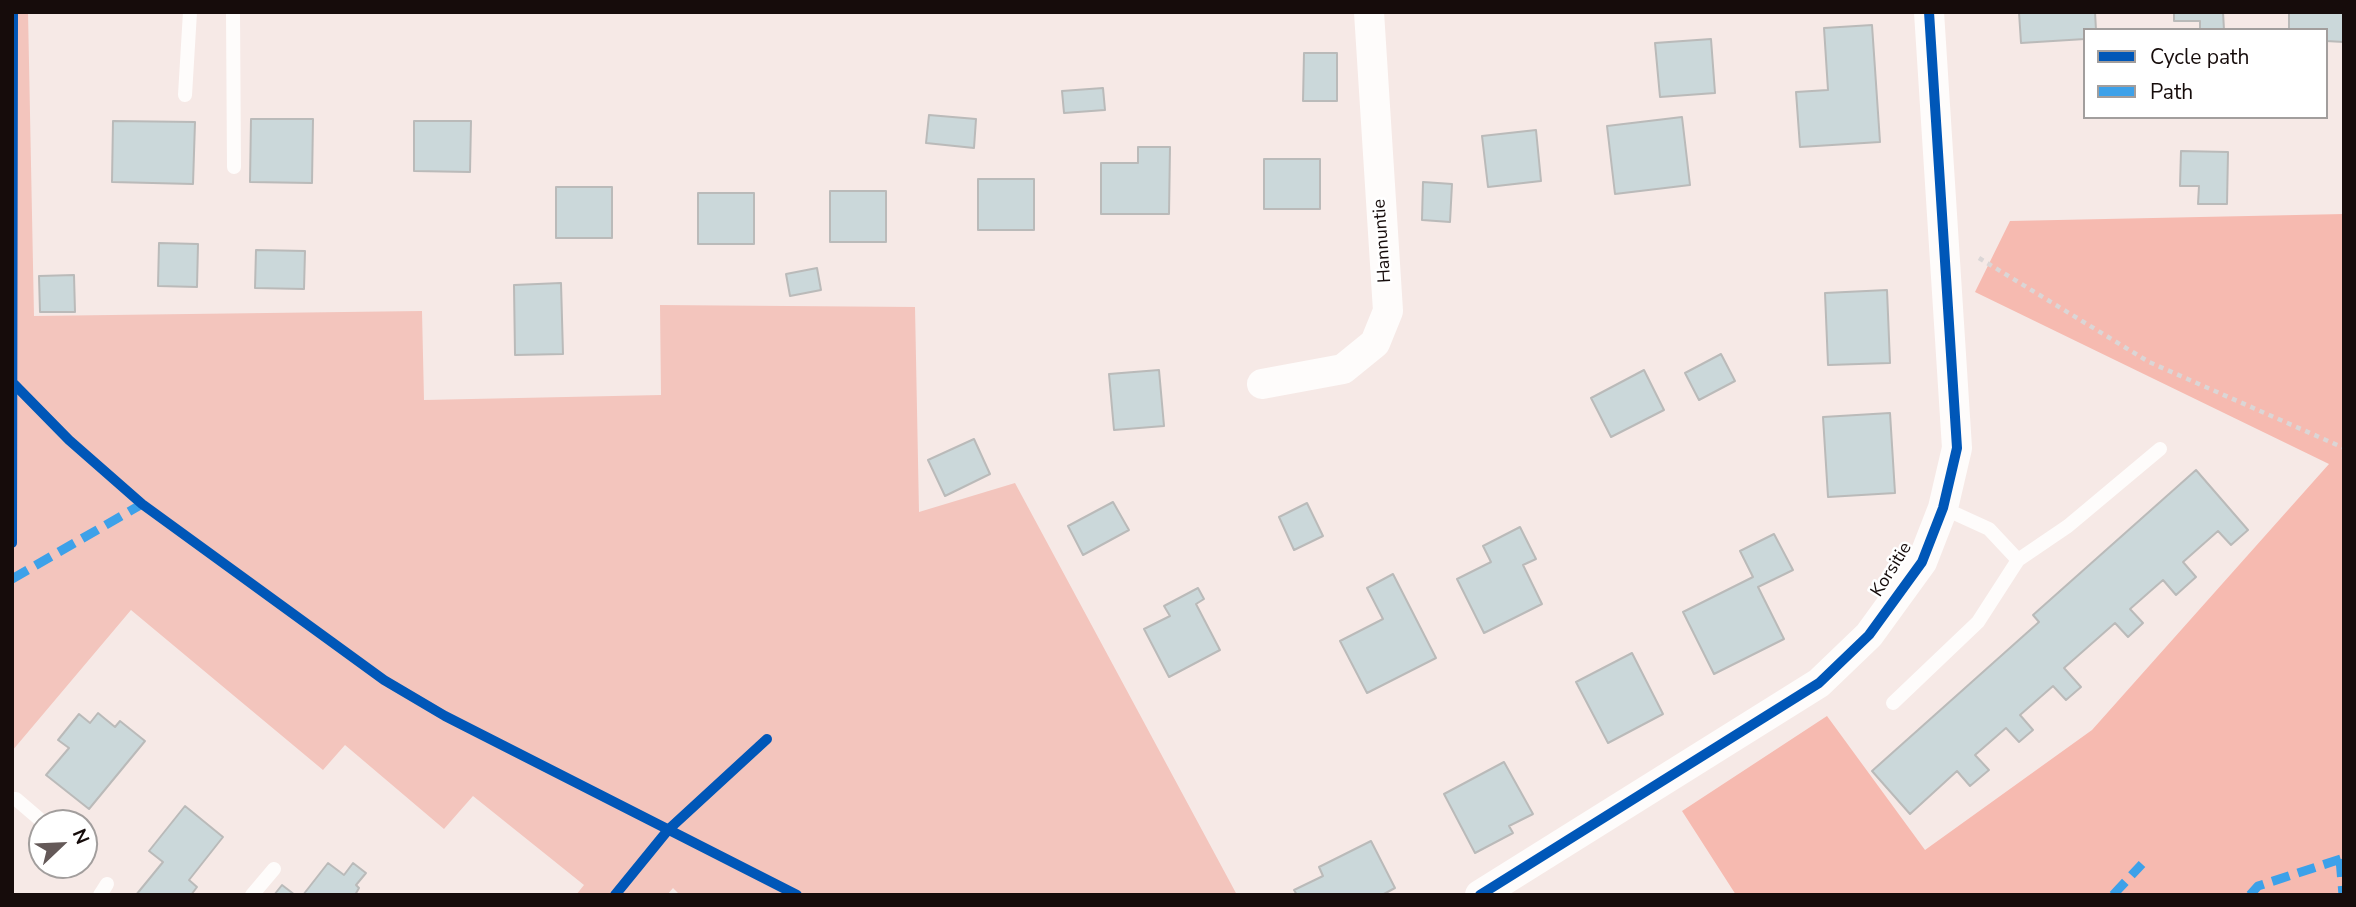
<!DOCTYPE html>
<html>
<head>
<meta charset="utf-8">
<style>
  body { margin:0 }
  #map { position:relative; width:2356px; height:907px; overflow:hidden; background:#f6e9e6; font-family:"Nunito Sans",sans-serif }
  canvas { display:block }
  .frame { position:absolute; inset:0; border:14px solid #160c0b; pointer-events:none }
  .legend { position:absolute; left:2083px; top:28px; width:245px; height:91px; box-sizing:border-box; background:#fff; border:2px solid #a29e9d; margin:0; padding:9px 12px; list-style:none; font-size:21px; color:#160c0b }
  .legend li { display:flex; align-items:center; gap:14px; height:35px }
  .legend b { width:35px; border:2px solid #a29e9d }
  .north { position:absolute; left:28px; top:809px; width:70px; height:70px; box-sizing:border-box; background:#fff; border:2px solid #a29e9d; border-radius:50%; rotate:67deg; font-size:19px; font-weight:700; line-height:28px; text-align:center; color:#160c0b }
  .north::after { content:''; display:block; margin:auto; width:24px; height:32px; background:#645958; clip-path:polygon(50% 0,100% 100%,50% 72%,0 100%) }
</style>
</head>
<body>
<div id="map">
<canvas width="2356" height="907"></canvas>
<div class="frame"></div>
<ul class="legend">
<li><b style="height:9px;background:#0057b8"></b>Cycle path</li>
<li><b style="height:9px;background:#3da1e9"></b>Path</li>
</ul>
<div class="north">N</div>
</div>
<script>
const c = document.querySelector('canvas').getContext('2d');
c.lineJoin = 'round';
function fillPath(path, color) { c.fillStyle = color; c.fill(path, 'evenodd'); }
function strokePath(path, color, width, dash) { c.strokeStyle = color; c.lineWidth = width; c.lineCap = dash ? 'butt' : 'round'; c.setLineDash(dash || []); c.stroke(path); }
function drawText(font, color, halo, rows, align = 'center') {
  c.font = font + ' "Nunito Sans",sans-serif'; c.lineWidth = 5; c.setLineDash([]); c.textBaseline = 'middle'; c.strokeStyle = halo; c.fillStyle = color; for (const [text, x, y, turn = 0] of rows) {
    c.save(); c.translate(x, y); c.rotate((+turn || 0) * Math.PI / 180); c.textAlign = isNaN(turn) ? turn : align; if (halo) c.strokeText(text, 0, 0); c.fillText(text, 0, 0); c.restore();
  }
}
const green = new Path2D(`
  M12 12H28L34 316 422 311 424 400 661 395 660 305 915 307 919 512 1015 483 1237 895H680L673 888 667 895H576L584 885 473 796 444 829 345 745 323 770 131 610 12 751Z`);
const forest = new Path2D(`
  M2344 214V895H1736L1682 811 1827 716 1925 850 2092 730 2329 464 1975 292 2010 221Z`);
const building = new Path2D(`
  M2019 12H2095L2096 30H2085V39L2021 43Z
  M2174 12H2223L2224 30H2200V21H2174Z
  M2289 12H2344V42L2326 41V30H2289Z
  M1872 25 1880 142 1800 147 1796 92 1828 90 1824 28Z
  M1711 39 1715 93 1660 97 1655 43Z
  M1304 53H1337V101H1303Z
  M1103 88 1105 110 1064 113 1062 91Z
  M929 115 976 119 974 148 926 143Z
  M1682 117 1690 185 1615 194 1607 126Z
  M251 119H313L312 183 250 182Z
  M113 121 195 122 193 184 112 182Z
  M414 121H471L470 172 414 171Z
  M1536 130 1541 181 1488 187 1482 136Z
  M1138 147H1170L1169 214H1101V163H1138Z
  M2181 151 2228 152 2227 204H2198L2199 186H2180Z
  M1264 159H1320V209H1264Z
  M978 179H1034V230H978Z
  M1423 182 1452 184 1450 222 1422 220Z
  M556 187H612V238H556Z
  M830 191H886V242H830Z
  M698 193H754V244H698Z
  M159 243 198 244 197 287 158 286Z
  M256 250 305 251 304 289 255 288Z
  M817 268 821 290 790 296 786 274Z
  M74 275 75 312H40L39 276Z
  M561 283 563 354 515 355 514 285Z
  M1887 290 1890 363 1828 365 1825 293Z
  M1721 354 1735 381 1699 400 1685 373Z
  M1159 370 1164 426 1114 430 1109 374Z
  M1644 370 1664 410 1611 437 1591 398Z
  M1890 413 1895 493 1828 497 1823 417Z
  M974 439 990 474 945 496 928 460Z
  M2196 470 2248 530 2231 545 2218 531 2183 562 2196 577 2176 595 2163 580 2130 609 2143 623 2128 637 2115 623 2064 668 2081 687 2066 700 2053 686 2020 715 2033 730 2019 742 2006 728 1975 755 1989 770 1970 786 1957 771 1910 814 1872 771 2039 622 2033 615Z
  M1113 502 1129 530 1083 555 1068 526Z
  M1307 503 1323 536 1294 550 1279 517Z
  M1520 527 1536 559 1523 565 1542 604 1484 633 1457 579 1491 562 1483 546Z
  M1774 534 1793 570 1758 587 1784 639 1714 674 1683 612 1753 577 1740 551Z
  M1393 574 1436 658 1367 693 1340 641 1383 619 1367 588Z
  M1198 588 1204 599 1196 604 1220 650 1169 677 1144 629 1170 616 1164 606Z
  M1632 653 1663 714 1608 743 1576 682Z
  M98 713 115 727 120 721 145 741 89 809 46 775 69 748 58 740 79 714 90 723Z
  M1504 762 1533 814 1509 826 1513 833 1475 853 1444 794Z
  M185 806 223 837 189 880 197 887 191 895H136L163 862 149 851Z
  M1371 841 1395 888 1382 895H1297L1294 890 1323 876 1319 867Z
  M328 863 344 875 353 863 366 873 356 885 359 888 355 895H303Z
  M282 885 295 895H274Z`);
const path = new Path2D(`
  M1979 258 2149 362 2344 448`);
const lane = new Path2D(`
  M233 12 234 167
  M185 95 190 12
  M1943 508 1989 529 2018 560
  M1893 703 1978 622 2018 560 2068 526 2160 449
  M12 799H16L44 823
  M100 895 107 884
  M252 895 274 869`);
const street = new Path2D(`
  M1262 384 1343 369 1375 343 1388 311 1369 12
  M1480 895 1819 683 1869 635 1922 562 1943 508 1957 448 1929 12`);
const quiet = new Path2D(`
  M12 579 142 504
  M2340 859 2343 895
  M2113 895 2142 864
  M2250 895 2258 886 2344 858`);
const cycleway = new Path2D(`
  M14 384 69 440 142 504 384 680 445 716 797 895
  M12 543 13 12
  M615 895 668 830 767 739
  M1480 895 1819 683 1869 635 1922 562 1943 508 1957 448 1929 12`);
const streetNames = [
  ["Hannuntie",1383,241,-94],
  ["Korsitie",1892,570,-58]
];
fillPath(green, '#f3c5bd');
fillPath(forest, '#f6bab0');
fillPath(building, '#cbd8da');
strokePath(building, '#babab9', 2);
strokePath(path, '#dbd6d6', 4.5, [5, 5]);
strokePath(lane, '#fefcfb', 14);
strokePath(street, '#fefcfb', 30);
strokePath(quiet, '#3da1e9', 9, [18, 9]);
strokePath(cycleway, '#0057b8', 10);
drawText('18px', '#160c0b', '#fff', streetNames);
</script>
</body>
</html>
